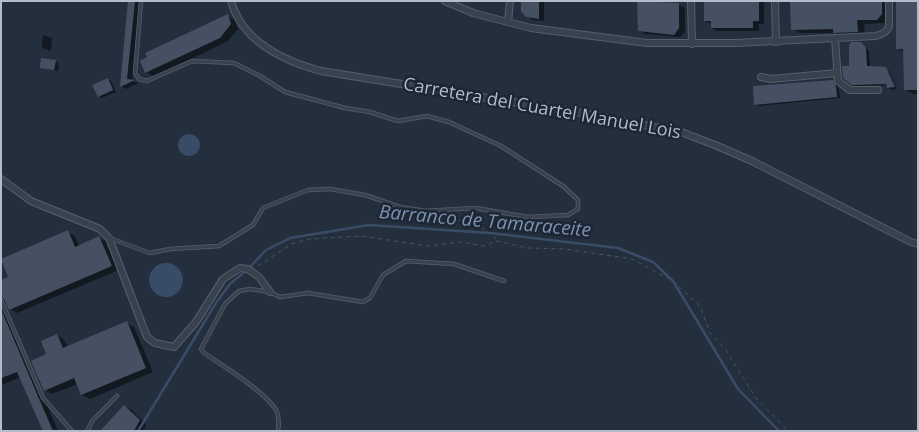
<!DOCTYPE html>
<html>
<head>
<meta charset="utf-8">
<style>
  body { margin:0 }
  #map { position:relative; width:919px; height:432px; overflow:hidden; background:#242f3e; font-family:"Open Sans",sans-serif }
  canvas { display:block }
  .frame { position:absolute; inset:0; border:2px solid #b4bcc9; pointer-events:none }
</style>
</head>
<body>
<div id="map">
<canvas width="919" height="432"></canvas>
<div class="frame"></div>
</div>
<script>
const c = document.querySelector('canvas').getContext('2d');
c.lineJoin = 'round';
function fillPath(path, color) { c.fillStyle = color; c.fill(path, 'evenodd'); }
function strokePath(path, color, width, dash) { c.strokeStyle = color; c.lineWidth = width; c.lineCap = dash ? 'butt' : 'round'; c.setLineDash(dash || []); c.stroke(path); }
function drawText(font, color, halo, rows, align = 'center') {
  c.font = font + ' "Open Sans",sans-serif'; c.lineWidth = 5; c.setLineDash([]); c.textBaseline = 'middle'; c.strokeStyle = halo; c.fillStyle = color; for (const [text, x, y, turn = 0] of rows) {
    c.save(); c.translate(x, y); c.rotate((+turn || 0) * Math.PI / 180); c.textAlign = isNaN(turn) ? turn : align; if (halo) c.strokeText(text, 0, 0); c.fillText(text, 0, 0); c.restore();
  }
}
const water = new Path2D(`
  M178 145a11 11 0 1 1 22 0a11 11 0 1 1-22 0Z
  M149 280a17 17 0 1 1 34 0a17 17 0 1 1-34 0Z`);
const shadow = new Path2D(`
  M129 1H140L132 81 139 83 126 89 121 86Z
  M522 1H544V21L533 20 527 16Z
  M638 1H667V4H678L685 8V32L680 37 645 34 639 30Z
  M706 1H764V24H759V31H717L712 28V24L705 21Z
  M792 1H889V18L884 23 864 24 865 36 842 37 836 33H800L792 29Z
  M918 1V94H913L906 90 904 52 897 48Z
  M228 16 235 20 238 29 228 41 154 77 146 72Z
  M43 35 52 38 51 51 42 48Z
  M861 43 869 51 870 67 885 69 889 71 897 89 892 90 888 88V85L856 86 852 84 851 67Z
  M55 61 59 63 58 71 42 67Z
  M108 79 111 81 116 92 102 98 99 96Z
  M833 81 836 83 839 89 840 98 759 106 755 104Z
  M67 232 75 236 79 246 99 238 107 242 119 270 17 313 10 309 7 302 5 304 58 431H44L21 377 1 385V299L5 301 10 278Z
  M126 323 134 327 153 372 90 399 82 395 78 384 52 394 45 390 57 335 64 340 68 347Z
  M125 406 132 410 146 425 143 431H102Z`);
const stream = new Path2D(`
  M138 431 216 303 230 284 248 269 266 250 290 238 369 225 490 233 618 248 653 262 673 281 738 389 779 431`);
const building = new Path2D(`
  M128 1H135L127 79 135 80 120 87Z
  M521 1H539V19L526 17 521 11Z
  M637 1 679 3V28L674 35 638 31Z
  M704 1H759V21H753V28H711V21H704Z
  M790 1H882V14L877 20H857L858 32 833 33V29L791 30Z
  M896 1H918V90H904L903 49H896Z
  M228 14 231 24 220 38 145 73 140 61 147 57 145 53Z
  M851 42H861L866 48 867 66 886 67 895 87 887 88 886 84 852 85 843 78 842 66H849V45Z
  M41 58 56 60 54 70 40 68Z
  M108 78 113 90 98 97 92 85Z
  M833 80 836 86 837 97 754 105 753 86Z
  M68 230 75 247 99 236 112 266 9 310 4 299 1 297V280L8 277 1 259Z
  M1 309 37 394 53 431H43L17 372 1 378Z
  M127 321 146 368 81 395 74 378 44 391 31 361 46 354 41 341 57 334 63 348Z
  M124 405 140 420 134 431H100Z`);
const path = new Path2D(`
  M442 216C465 223 479 222 497 240
  M258 266 291 244 309 239 362 236 428 246 461 242 484 246 497 241 527 248 565 249 632 259 673 281 700 306 710 333 725 349 756 398 788 431`);
const service = new Path2D(`
  M109 238 150 253 170 249 219 246 253 225 263 208 308 190 330 189 365 195 400 207 426 211 475 208 528 217 568 215 578 209V200L563 186 501 146 449 122 427 116 398 121 370 112 345 108 285 92 260 76 234 63 192 61 147 81 139 79 135 73 141 1
  M1 300 43 398 72 431
  M87 431 93 420 117 396
  M278 431C279 424 279 418 277 412 269 394 220 364 204 353L201 349 225 304 239 291 250 289 270 292 280 297 308 293 363 302 370 298 383 275 406 261 454 264 504 281`);
const minor = new Path2D(`
  M231 1C242 41 284 61 321 71L581 113 681 132 715 145 752 161 911 242 918 244
  M445 1 473 13 531 28 647 43H735L875 36C881 35 886 33 889 27V1
  M691 1 692 44
  M775 1 776 42
  M508 22 510 1
  M835 38 838 81 850 90H878
  M761 77 771 79 837 73
  M1 179 31 201 100 229 109 238 147 337 155 343 174 347 196 322 223 279 240 268 248 269 259 277 270 292`);
const streetNames = [
  ["Carretera del Cuartel Manuel Lois",542,109,10]
];
const waterNames = [
  ["Barranco de Tamaraceite",485,222,5]
];
fillPath(water, '#394c67');
fillPath(shadow, '#0007');
strokePath(stream, '#394c67', 2.5);
fillPath(building, '#455162');
strokePath(service, '#565f6c', 4.5);
strokePath(minor, '#565f6c', 8);
strokePath(path, '#44595c', 1, [4, 4]);
strokePath(service, '#38414e', 3);
strokePath(minor, '#38414e', 6);
drawText('18px', '#b4bcc9', '#1d2633', streetNames);
drawText('italic 19px', '#7c92b1', '#1d2633', waterNames);
</script>
</body>
</html>
